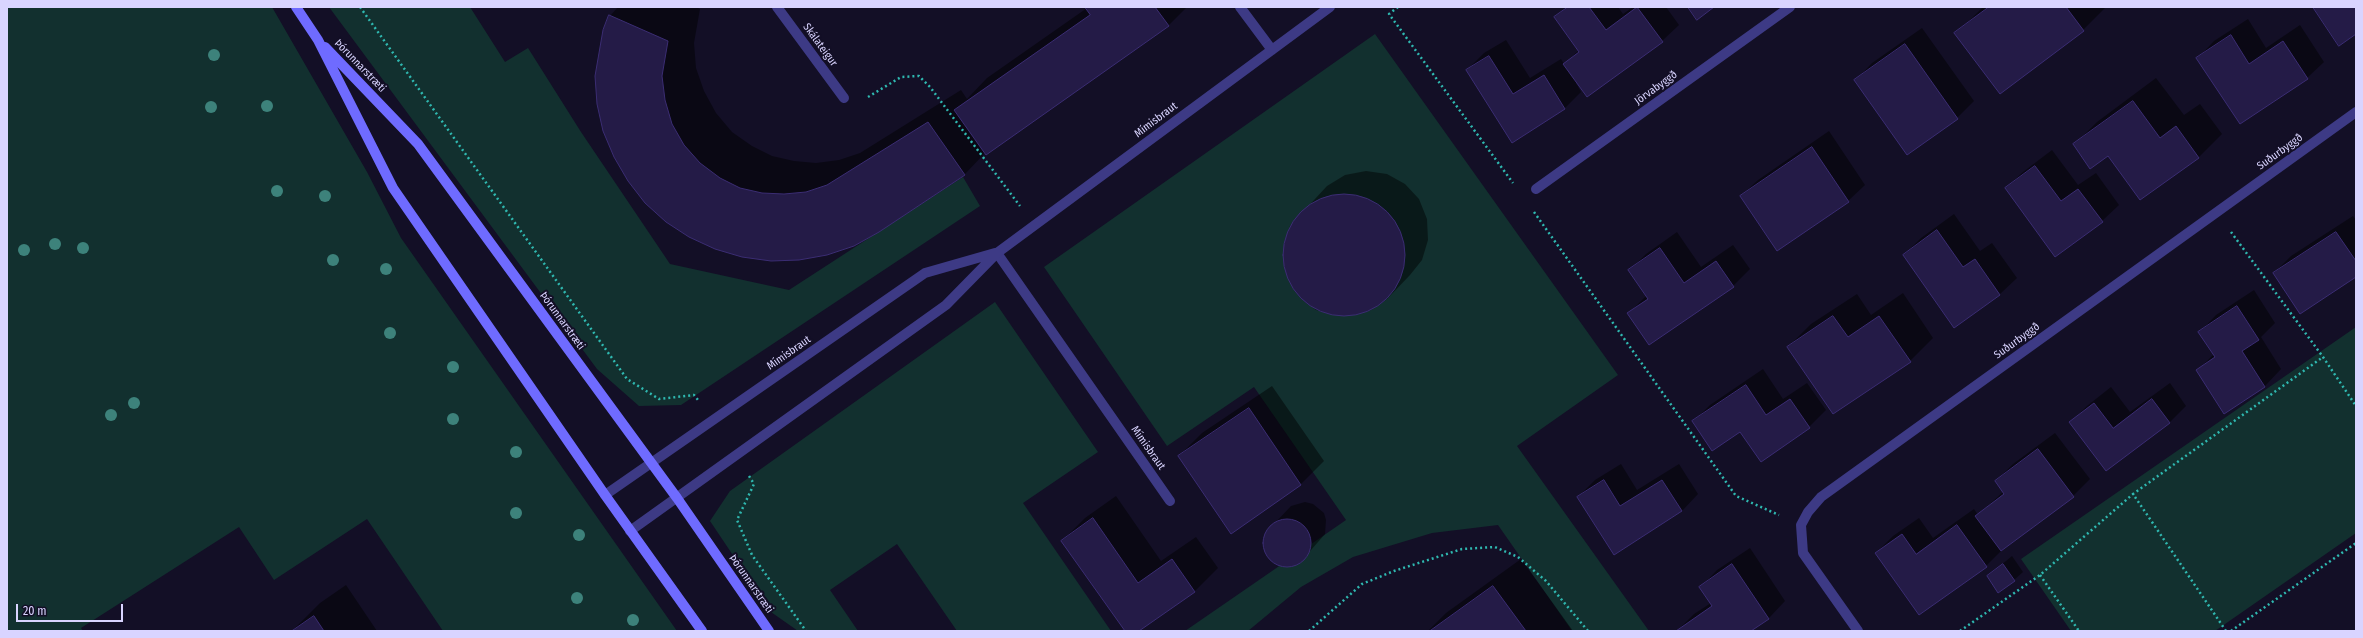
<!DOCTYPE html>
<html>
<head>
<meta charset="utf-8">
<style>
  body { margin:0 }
  #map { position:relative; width:2363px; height:638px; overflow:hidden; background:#130f26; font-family:"Fira Sans Condensed",sans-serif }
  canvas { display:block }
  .frame { position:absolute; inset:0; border:8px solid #d9d4ff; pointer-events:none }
  .scale { position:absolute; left:16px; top:604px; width:107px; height:18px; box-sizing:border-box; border:2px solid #d9d4ff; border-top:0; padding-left:5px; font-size:12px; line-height:14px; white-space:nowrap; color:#d9d4ff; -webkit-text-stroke:3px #130f26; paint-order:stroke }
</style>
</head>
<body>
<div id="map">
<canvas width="2363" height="638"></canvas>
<div class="frame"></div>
<div class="scale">20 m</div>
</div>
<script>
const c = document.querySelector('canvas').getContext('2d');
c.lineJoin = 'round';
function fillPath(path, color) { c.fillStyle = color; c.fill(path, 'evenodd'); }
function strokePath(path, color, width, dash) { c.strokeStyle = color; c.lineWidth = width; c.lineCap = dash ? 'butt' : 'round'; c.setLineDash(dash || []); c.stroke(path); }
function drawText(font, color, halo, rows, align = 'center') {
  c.font = font + ' "Fira Sans Condensed",sans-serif'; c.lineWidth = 4; c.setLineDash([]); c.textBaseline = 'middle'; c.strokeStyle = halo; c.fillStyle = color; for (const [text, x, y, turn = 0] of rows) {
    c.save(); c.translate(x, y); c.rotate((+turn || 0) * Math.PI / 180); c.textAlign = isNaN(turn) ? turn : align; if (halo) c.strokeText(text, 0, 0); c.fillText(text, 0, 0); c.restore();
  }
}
const green = new Path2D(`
  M7 7H272L367 172 401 238 677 631H443L367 519 274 580 239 527 81 628 83 631H7Z
  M329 7H470L505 62 528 48 581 132 670 264 789 290 963 177 980 206 681 405 639 406 597 369Z
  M1375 34 1618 375 1517 446 1649 631H1572L1498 525 1432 533 1353 557 1301 587 1248 631H1185L1346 520 1254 387 1167 446 1044 267Z
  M995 302 1098 452 1023 503 1111 631H957L897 544 830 590 858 631H798L771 612 710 521 730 491Z
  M2356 327V533L2215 631H2071L2021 559Z`);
const shadow = new Path2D(`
  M618 7H696L700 9 694 43 696 68 704 91 716 113 732 132 752 146 772 156 794 161 816 163 839 160 860 153 961 90 967 99 987 78 1087 8 1086 7H1187L1168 26 985 153 965 174 878 231 743 256 610 16Z
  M1566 7H1618L1623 14 1633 7H1666L1679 25 1662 41 1576 83 1581 92 1565 108 1512 141 1467 70 1484 53 1506 40 1530 78 1561 59 1564 64 1579 50 1555 17Z
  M1983 7H2106L2083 30 2000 92 1956 34Z
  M2248 19 2266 48 2300 25 2324 62 2307 78 2198 58 2214 41Z
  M1922 28 1974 101 1957 118 1908 153 1856 80 1872 63Z
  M2156 78 2184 115 2200 104 2222 134 2199 157 2140 199 2108 154 2074 145 2097 122Z
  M1829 131 1865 185 1848 201 1741 196 1758 180Z
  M2052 150 2078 185 2096 173 2119 205 2102 221 2006 188 2023 172Z
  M1366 171 1387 174 1405 184 1419 199 1427 219 1428 240 1422 260 1410 275 1387 299 1371 310 1353 315H1334L1316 310 1301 298 1290 283 1284 265V246L1290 226 1327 186 1345 175Z
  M1954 214 1980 251 1992 243 2017 278 2000 294 1954 326 1904 255 1921 238Z
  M2353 216 2356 220V276L2274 273 2291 256Z
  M1677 232 1701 267 1733 245 1750 269 1733 286 1628 314 1647 295 1630 270 1646 254Z
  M2254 290 2275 323 2261 337 2281 369 2265 386 2225 412 2198 370 2214 354 2200 332 2216 315Z
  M1903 293 1933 338 1910 361 1788 347 1811 324 1857 294 1871 315Z
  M1763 369 1783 399 1807 383 1826 410 1809 427 1741 431 1693 422 1710 405Z
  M2170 383 2186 406 2170 422 2106 470 2071 422 2087 406 2111 387 2130 412Z
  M1272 386 1324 461 1301 484 1231 532 1179 456 1202 433Z
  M2055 433 2090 479 2073 496 2003 549 1986 566 1876 553 1893 536 1919 518 1933 538 1974 509 1978 515 2004 491 1996 481 2013 464Z
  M1621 464 1637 490 1679 464 1698 494 1682 511 1614 554 1578 497 1595 480Z
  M1116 496 1161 561 1196 537 1218 568 1195 591 1137 631H1126L1062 541 1085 518Z
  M1305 502 1313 504 1324 513 1326 520 1325 534 1304 558 1291 565 1276 563 1266 552 1265 536 1274 524 1291 506Z
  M1750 548 1785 601 1769 618 1750 631H1677L1694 614 1711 603 1701 587 1717 570Z
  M2012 556 2023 572 2014 580 1988 576Z
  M1521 559 1573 631H1428L1446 613Z
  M346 585 377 631H292L320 603Z`);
const building = new Path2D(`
  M1085 7H1155L1169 26 986 155 954 110 1090 15Z
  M1568 7H1589L1606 30 1637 7 1663 42 1587 97 1563 64 1579 52 1554 17Z
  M1688 7H1714L1697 20Z
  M1989 7H2066L2084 31 2000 94 1954 33Z
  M2313 7H2356V34L2339 46Z
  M609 15 668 41 662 76 665 100 672 124 684 145 700 163 720 178 740 188 762 193 784 194 806 192 827 185 928 122 965 175 879 232 854 246 827 255 799 260 771 261 742 257 715 249 689 237 666 222 645 203 628 181 614 157 603 131 597 104 595 76 603 30Z
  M2231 35 2249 64 2283 41 2308 79 2240 124 2196 58Z
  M1905 44 1958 119 1907 155 1854 80Z
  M1489 56 1513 94 1544 75 1565 109 1512 143 1466 70Z
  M2133 101 2160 138 2176 126 2199 158 2140 200 2108 156 2090 169 2073 144Z
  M1812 147 1849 202 1777 251 1740 196Z
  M2035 166 2061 201 2078 189 2103 222 2055 257 2005 188Z
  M1283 255a61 61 0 1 1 122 0a61 61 0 1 1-122 0Z
  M1937 230 1963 267 1975 259 2000 295 1954 328 1903 255Z
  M2336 232 2356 261V277L2300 314 2273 273Z
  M1660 248 1684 283 1716 261 1734 287 1649 345 1627 313 1648 299 1628 270Z
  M2237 306 2259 340 2242 351 2265 387 2224 414 2196 370 2215 357 2198 332Z
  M1833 316 1848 337 1879 316 1911 362 1833 414 1787 347Z
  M1746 385 1766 415 1790 399 1810 428 1761 462 1740 432 1712 451 1692 421Z
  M2152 399 2170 423 2106 471 2069 422 2094 403 2113 428Z
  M1249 408 1301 485 1231 534 1178 456Z
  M2038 449 2074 497 2001 551 1975 516 2004 494 1995 481Z
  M1604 480 1620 506 1662 480 1682 511 1614 555 1577 497Z
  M1093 518 1138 583 1172 559 1195 592 1139 631H1125L1061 541Z
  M1263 543a24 24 0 1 1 48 0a24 24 0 1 1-48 0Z
  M1957 525 1987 567 1919 615 1875 553 1902 534 1916 554Z
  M1732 564 1769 619 1751 631H1676L1712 606 1699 587Z
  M2003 564 2015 581 1998 593 1987 576Z
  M1493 586 1526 631H1430Z
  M314 616 324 631H292Z`);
const path = new Path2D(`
  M360 7 627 379 659 399 694 395 698 400
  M1398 7 1389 14 1513 183
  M868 97 901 77 919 76 930 87 1020 206
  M1534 212 1736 496 1779 515
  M2231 232 2323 357 2356 406
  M749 476 754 484 737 520 752 555 806 631
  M2040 575 2079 631
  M1309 631 1362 584 1394 571 1462 549 1495 547 1518 557 1546 581 1588 631
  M1960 631 2040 575 2133 494
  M2226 631 2133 494 2323 357
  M2231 631 2356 543`);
const lane = new Path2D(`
  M777 7 844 98
  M997 253 1170 501`);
const street = new Path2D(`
  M1240 7 1272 50
  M1536 189 1790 7
  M605 495 925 273 995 253
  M630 531 946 305 997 253 1330 7
  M1858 631 1803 553 1801 525 1808 512 1821 497 2356 112`);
const secondary = new Path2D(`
  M296 7 318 40 393 188 605 495 702 631
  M325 47 418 144 677 498 769 631`);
const trees = [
  [214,55],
  [267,106],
  [211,107],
  [277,191],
  [325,196],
  [55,244],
  [83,248],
  [24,250],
  [333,260],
  [386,269],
  [390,333],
  [453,367],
  [134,403],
  [111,415],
  [453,419],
  [516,452],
  [516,513],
  [579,535],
  [577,598],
  [633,620]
];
const streetNames = [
  ["Skálateigur",820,45,54],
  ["Þórunnarstræti",360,66,46],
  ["Jörvabyggð",1656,88,-36],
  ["Mímisbraut",1156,120,-37],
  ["Suðurbyggð",2280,152,-36],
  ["Þórunnarstræti",562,321,54],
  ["Suðurbyggð",2017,341,-36],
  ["Mímisbraut",789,353,-35],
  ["Mímisbraut",1148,448,55],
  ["Þórunnarstræti",751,584,55]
];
fillPath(green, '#12302f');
fillPath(shadow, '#0007');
fillPath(building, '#241b47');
strokePath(building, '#3b2d73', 1);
strokePath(path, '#2fb8b0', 2.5, [2, 3]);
strokePath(lane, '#3d3a85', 10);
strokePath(street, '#3d3a85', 10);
strokePath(secondary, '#6f6bff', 10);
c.fillStyle = '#3d827b';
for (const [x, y] of trees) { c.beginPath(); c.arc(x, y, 6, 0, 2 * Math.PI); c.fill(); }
drawText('11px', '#d9d4ff', '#130f26', streetNames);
</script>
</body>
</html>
